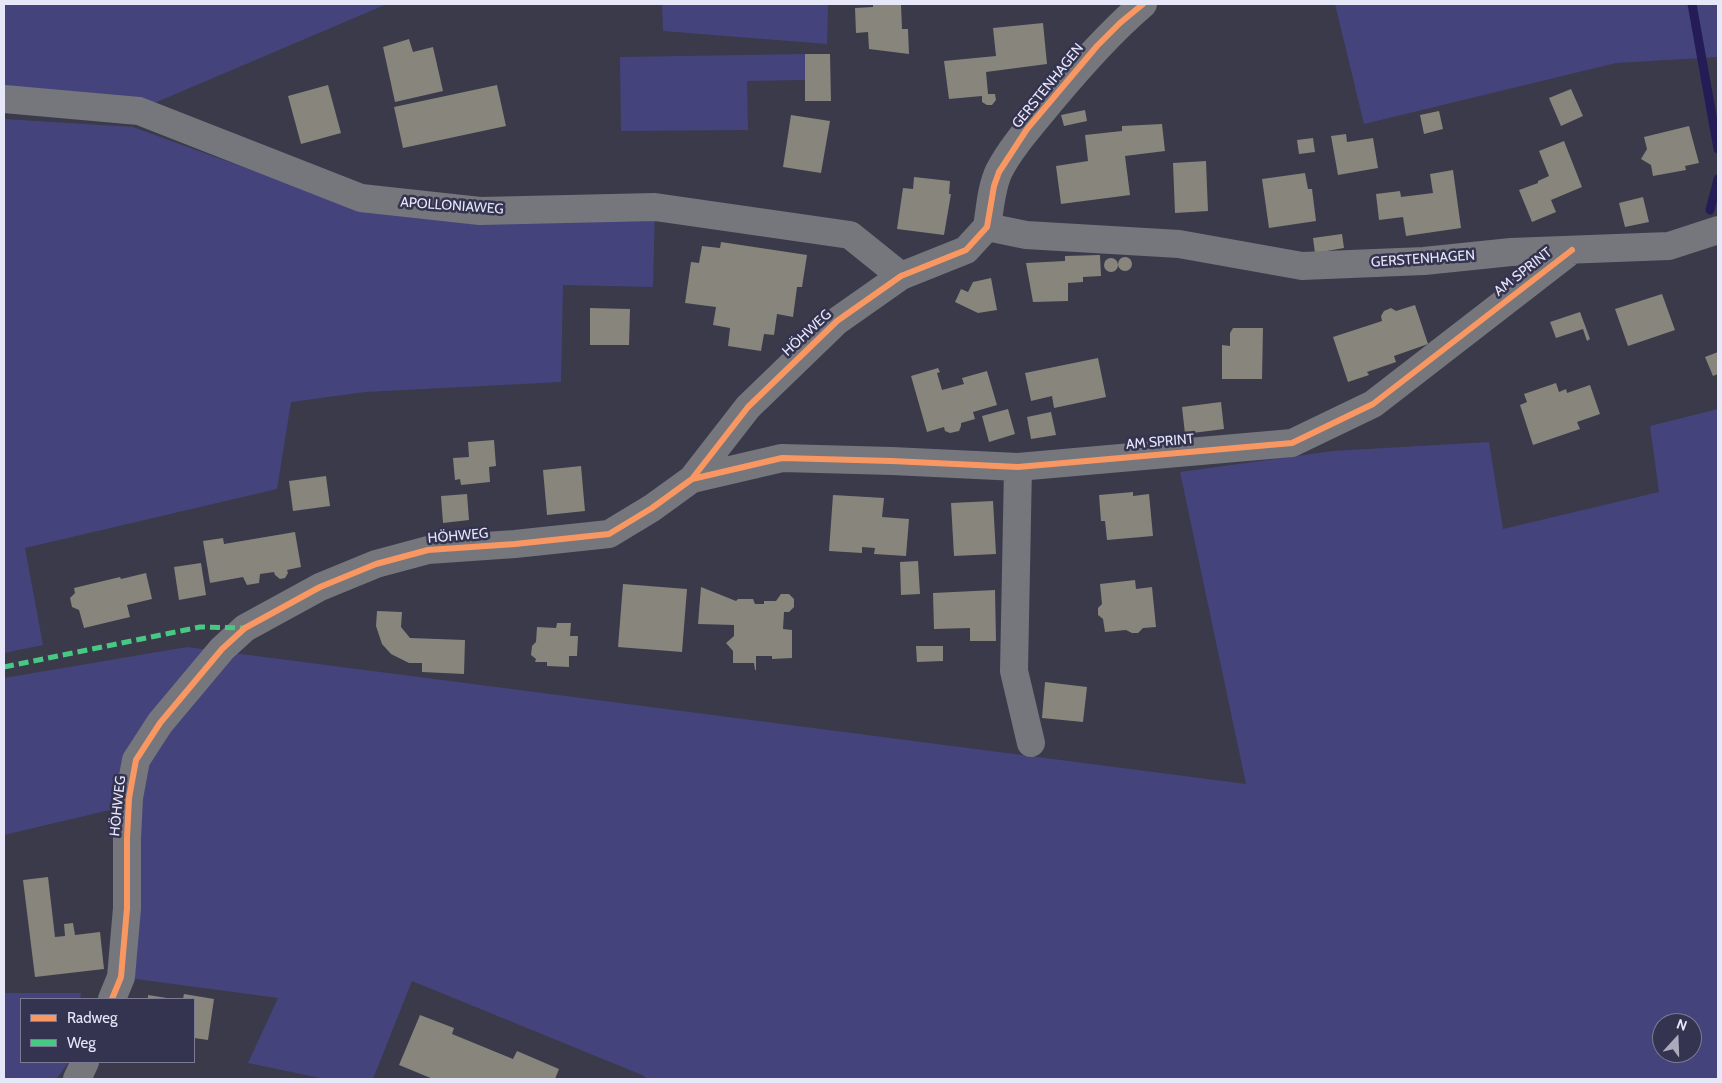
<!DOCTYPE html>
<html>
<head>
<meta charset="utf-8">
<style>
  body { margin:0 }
  #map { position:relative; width:1722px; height:1083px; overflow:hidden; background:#3a3a4a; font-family:Cabin,sans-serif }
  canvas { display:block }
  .frame { position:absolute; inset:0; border:5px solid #e6e7f9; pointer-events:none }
  .legend { position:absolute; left:20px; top:998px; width:175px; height:65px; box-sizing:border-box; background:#343450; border:1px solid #7b7c94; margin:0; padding:6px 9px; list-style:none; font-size:15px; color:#e6e7f9 }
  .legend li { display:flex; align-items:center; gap:10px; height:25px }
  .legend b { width:25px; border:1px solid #7b7c94 }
  .north { position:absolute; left:1652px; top:1013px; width:50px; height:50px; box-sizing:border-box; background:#343450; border:1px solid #7b7c94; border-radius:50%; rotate:20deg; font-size:14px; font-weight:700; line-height:20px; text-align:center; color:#e6e7f9 }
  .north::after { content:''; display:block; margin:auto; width:18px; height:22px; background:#aaaabc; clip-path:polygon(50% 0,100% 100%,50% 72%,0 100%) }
</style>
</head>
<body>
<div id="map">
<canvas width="1722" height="1083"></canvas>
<div class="frame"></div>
<ul class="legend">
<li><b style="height:6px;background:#f99763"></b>Radweg</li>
<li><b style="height:6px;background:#46c982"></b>Weg</li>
</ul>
<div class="north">N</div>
</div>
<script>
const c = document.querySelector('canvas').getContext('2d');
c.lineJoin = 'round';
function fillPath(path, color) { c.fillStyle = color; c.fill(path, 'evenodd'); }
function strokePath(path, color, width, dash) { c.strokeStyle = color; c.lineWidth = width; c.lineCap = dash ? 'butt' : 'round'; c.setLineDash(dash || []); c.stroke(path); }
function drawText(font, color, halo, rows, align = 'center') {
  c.font = font + ' Cabin,sans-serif'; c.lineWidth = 5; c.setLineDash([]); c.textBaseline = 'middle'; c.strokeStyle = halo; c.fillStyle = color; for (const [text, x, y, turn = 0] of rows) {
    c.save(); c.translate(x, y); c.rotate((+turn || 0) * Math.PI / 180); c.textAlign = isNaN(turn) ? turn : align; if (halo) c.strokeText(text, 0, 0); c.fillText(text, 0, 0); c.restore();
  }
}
const green = new Path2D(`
  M4 4H387L145 107 4 93Z
  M662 4H828L827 44 663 31Z
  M1335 4H1718V57L1616 63 1364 124Z
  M805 54V80L747 81 748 130 621 131 620 57Z
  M4 119 133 127 350 206 655 207 653 287 563 285 561 382 365 392 291 402 277 489 25 548 43 645 4 653Z
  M1718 409V1079H648L642 1075 412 981 373 1079H325L248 1063 278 998 121 977 114 809 4 835V678L187 647 1246 784 1180 472 1333 451 1489 442 1503 529 1659 492 1650 426ZM1662 1023H1692V1053H1662Z
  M4 993H81L80 999H21V1062H69L56 1079H4Z`);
const stream = new Path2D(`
  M1692 4 1718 149
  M1710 210 1718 179`);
const building = new Path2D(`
  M873 4H901L902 29H908L909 54 869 49 868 32 856 33 855 8 873 7Z
  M1043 23 1047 64 986 72 988 94H995L996 100 992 105H987L982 102V96L949 99 944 61 996 56 993 28Z
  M409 39 413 52 433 47 443 91 395 102 383 47Z
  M805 54H830L831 101H805Z
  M328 85 341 133 301 144 288 96Z
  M497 85 506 126 403 148 394 107Z
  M1571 89 1583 116 1561 126 1549 98Z
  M1085 110 1087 121 1064 126 1061 115Z
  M1439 111 1443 129 1424 134 1420 115Z
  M791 115 830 121 821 173 783 167Z
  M1162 124 1165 151 1125 156 1130 195 1061 204 1056 166 1088 161 1085 135 1122 131V126Z
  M1689 126 1699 163 1685 166 1686 170 1653 176 1651 165 1641 159 1647 149 1644 137Z
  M1346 134 1347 142 1373 138 1378 168 1338 175 1331 136Z
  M1313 138 1315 152 1299 154 1297 140Z
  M1564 141 1582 187 1551 200 1556 212 1532 222 1519 190 1538 183V181L1549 176 1539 151Z
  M1206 161 1208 211 1175 213 1173 163Z
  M1453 170 1461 228 1406 236 1403 217 1379 220 1376 194 1400 191 1401 197 1433 193 1430 174Z
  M1305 173 1308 189H1312L1316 221 1269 228 1262 179Z
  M914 177 950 181 949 194H951L944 235 897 229 903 188 913 189Z
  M1643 197 1649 222 1625 227 1619 203Z
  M1342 234 1344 248 1315 253 1313 238Z
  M721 242 807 255 802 287H797L793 317 777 314 774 335 764 334 761 351 728 346 730 328 713 325 716 307 685 303 691 262 699 263 702 246 720 248Z
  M1100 255 1101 276 1083 277V282L1068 283V301L1033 302 1026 263 1065 261V256Z
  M1118 264a7 7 0 1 1 14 0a7 7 0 1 1-14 0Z
  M1104 265a7 7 0 1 1 14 0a7 7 0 1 1-14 0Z
  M991 278 997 310 978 313 955 302 961 289 968 292 973 282Z
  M1662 294 1675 330 1628 346 1615 309Z
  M1415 305 1428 344 1394 356 1396 362 1367 372 1369 375 1348 382 1333 337 1382 321 1381 316 1384 311 1391 308 1396 311Z
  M590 308 630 309 629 345H590Z
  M1580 312 1590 339 1587 341 1583 329 1556 338 1550 322Z
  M1233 328H1263L1262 379H1222V345L1230 346V333Z
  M1718 352V374L1713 376 1705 357Z
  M1098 358 1106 397 1054 408 1052 396 1031 401 1025 373Z
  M938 368 940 372 937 373 942 390 964 384 962 378 987 371 997 405 973 412 975 419 961 423V426L959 431 950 433 945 431 944 427 927 432 911 376Z
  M1556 383 1559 392 1566 389 1567 393 1590 385 1600 414 1577 422 1580 429 1533 445 1520 405 1527 402 1524 394Z
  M1221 402 1224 429 1185 434 1182 407Z
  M1008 409 1015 434 989 442 982 416Z
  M1051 412 1056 435 1031 439 1027 417Z
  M494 440 496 466 489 467 490 482 461 485 460 479 455 480 453 458 469 457 468 442Z
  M581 466 585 511 547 515 543 470Z
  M326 476 330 506 293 511 289 481Z
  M1133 492V496L1149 494 1153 536 1107 540 1105 521H1101L1099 495Z
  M467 494 469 520 443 523 441 496Z
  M833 495 884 498 882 517 909 519 906 556 874 554 875 548 862 547V553L829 551Z
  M993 501 996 554 954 556 951 503Z
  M295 532 301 567 287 570 288 573 285 578 280 579 275 575 274 572 260 574 259 583 247 585 243 577 210 583 203 541 223 538 224 544Z
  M918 561 920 594 901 595 900 562Z
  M201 563 206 595 179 600 174 567Z
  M146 573 152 599 127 605 130 617 84 628 79 610 72 607 70 598 75 593 74 588 120 577 121 579Z
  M1135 580 1136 589 1152 587 1156 627 1143 628 1138 633H1132L1126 630 1105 632 1103 619 1098 615V608L1102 604 1100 584Z
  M623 584 687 589 682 652 618 647Z
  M701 587 736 601 738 599H753L755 604H764V601H776L781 594H789L794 599V607L789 612H784L783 629 792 630V658L772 659V656H756V670H755L754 663H733V651L726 643 734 636V625L698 624Z
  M995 590 996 641H970V628L934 629 933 593Z
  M377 611 402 612 401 627 410 638 465 640 464 674 422 672V663H409L391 654 382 644 376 626Z
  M557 623H571L570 636H578L577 656H569V667L547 666V662H535L536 659 531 655 532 646 536 642 537 627 556 628Z
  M916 646H943V661L917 662Z
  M1045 682 1087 687 1083 722 1042 718Z
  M48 877 55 937 65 936 64 924 73 923 75 935 100 932 104 969 35 977 23 880Z
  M184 994 214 999 208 1040 194 1038V999H183Z
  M148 995 167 998V999H148Z
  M420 1015 454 1028 452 1034 513 1059 517 1051 559 1069 555 1079H433L399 1065Z`);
const minor = new Path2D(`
  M4 99 139 111 361 198 480 211 655 207 850 235 901 276
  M987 227 1026 235 1179 244 1302 266 1424 261 1511 252 1669 246 1718 230
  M987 227C990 209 991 188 999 171 1011 147 1034 122 1051 101 1080 66 1109 33 1143 4
  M1018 467 1014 671 1031 743
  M692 479 782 458 892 461 1018 467 1292 443 1373 404 1572 250
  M112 999 121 977 127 908V838L129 798 136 760 160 723 222 649 245 628 320 587 376 564 428 550 515 544 609 534 652 508 692 479 748 407 837 321 901 276 966 250 987 227
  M77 1079 85 1062`);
const quiet = new Path2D(`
  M4 667 200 627 245 628`);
const cycleway = new Path2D(`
  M692 479 782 458 892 461 1018 467 1292 443 1373 404 1572 250
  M112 999 121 977 127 908V838L129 798 136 760 160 723 222 649 245 628 320 587 376 564 428 550 515 544 609 534 652 508 692 479 748 407 837 321 901 276 966 250 987 227 994 186 999 172 1027 129 1097 46 1120 23 1143 4`);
const streetNames = [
  ["GERSTENHAGEN",1048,86,-51],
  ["APOLLONIAWEG",452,206,4],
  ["GERSTENHAGEN",1423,259,-4],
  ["AM SPRINT",1523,272,-38],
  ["HÖHWEG",807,333,-43],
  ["AM SPRINT",1160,442,-5],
  ["HÖHWEG",458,536,-5],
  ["HÖHWEG",118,806,-84]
];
fillPath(green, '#45437c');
strokePath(stream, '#241c56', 9);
fillPath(building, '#88857c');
strokePath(minor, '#76767d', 28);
strokePath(quiet, '#46c982', 5, [10, 5]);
strokePath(cycleway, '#f99763', 6);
drawText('14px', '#e6e7f9', '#343450', streetNames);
</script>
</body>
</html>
